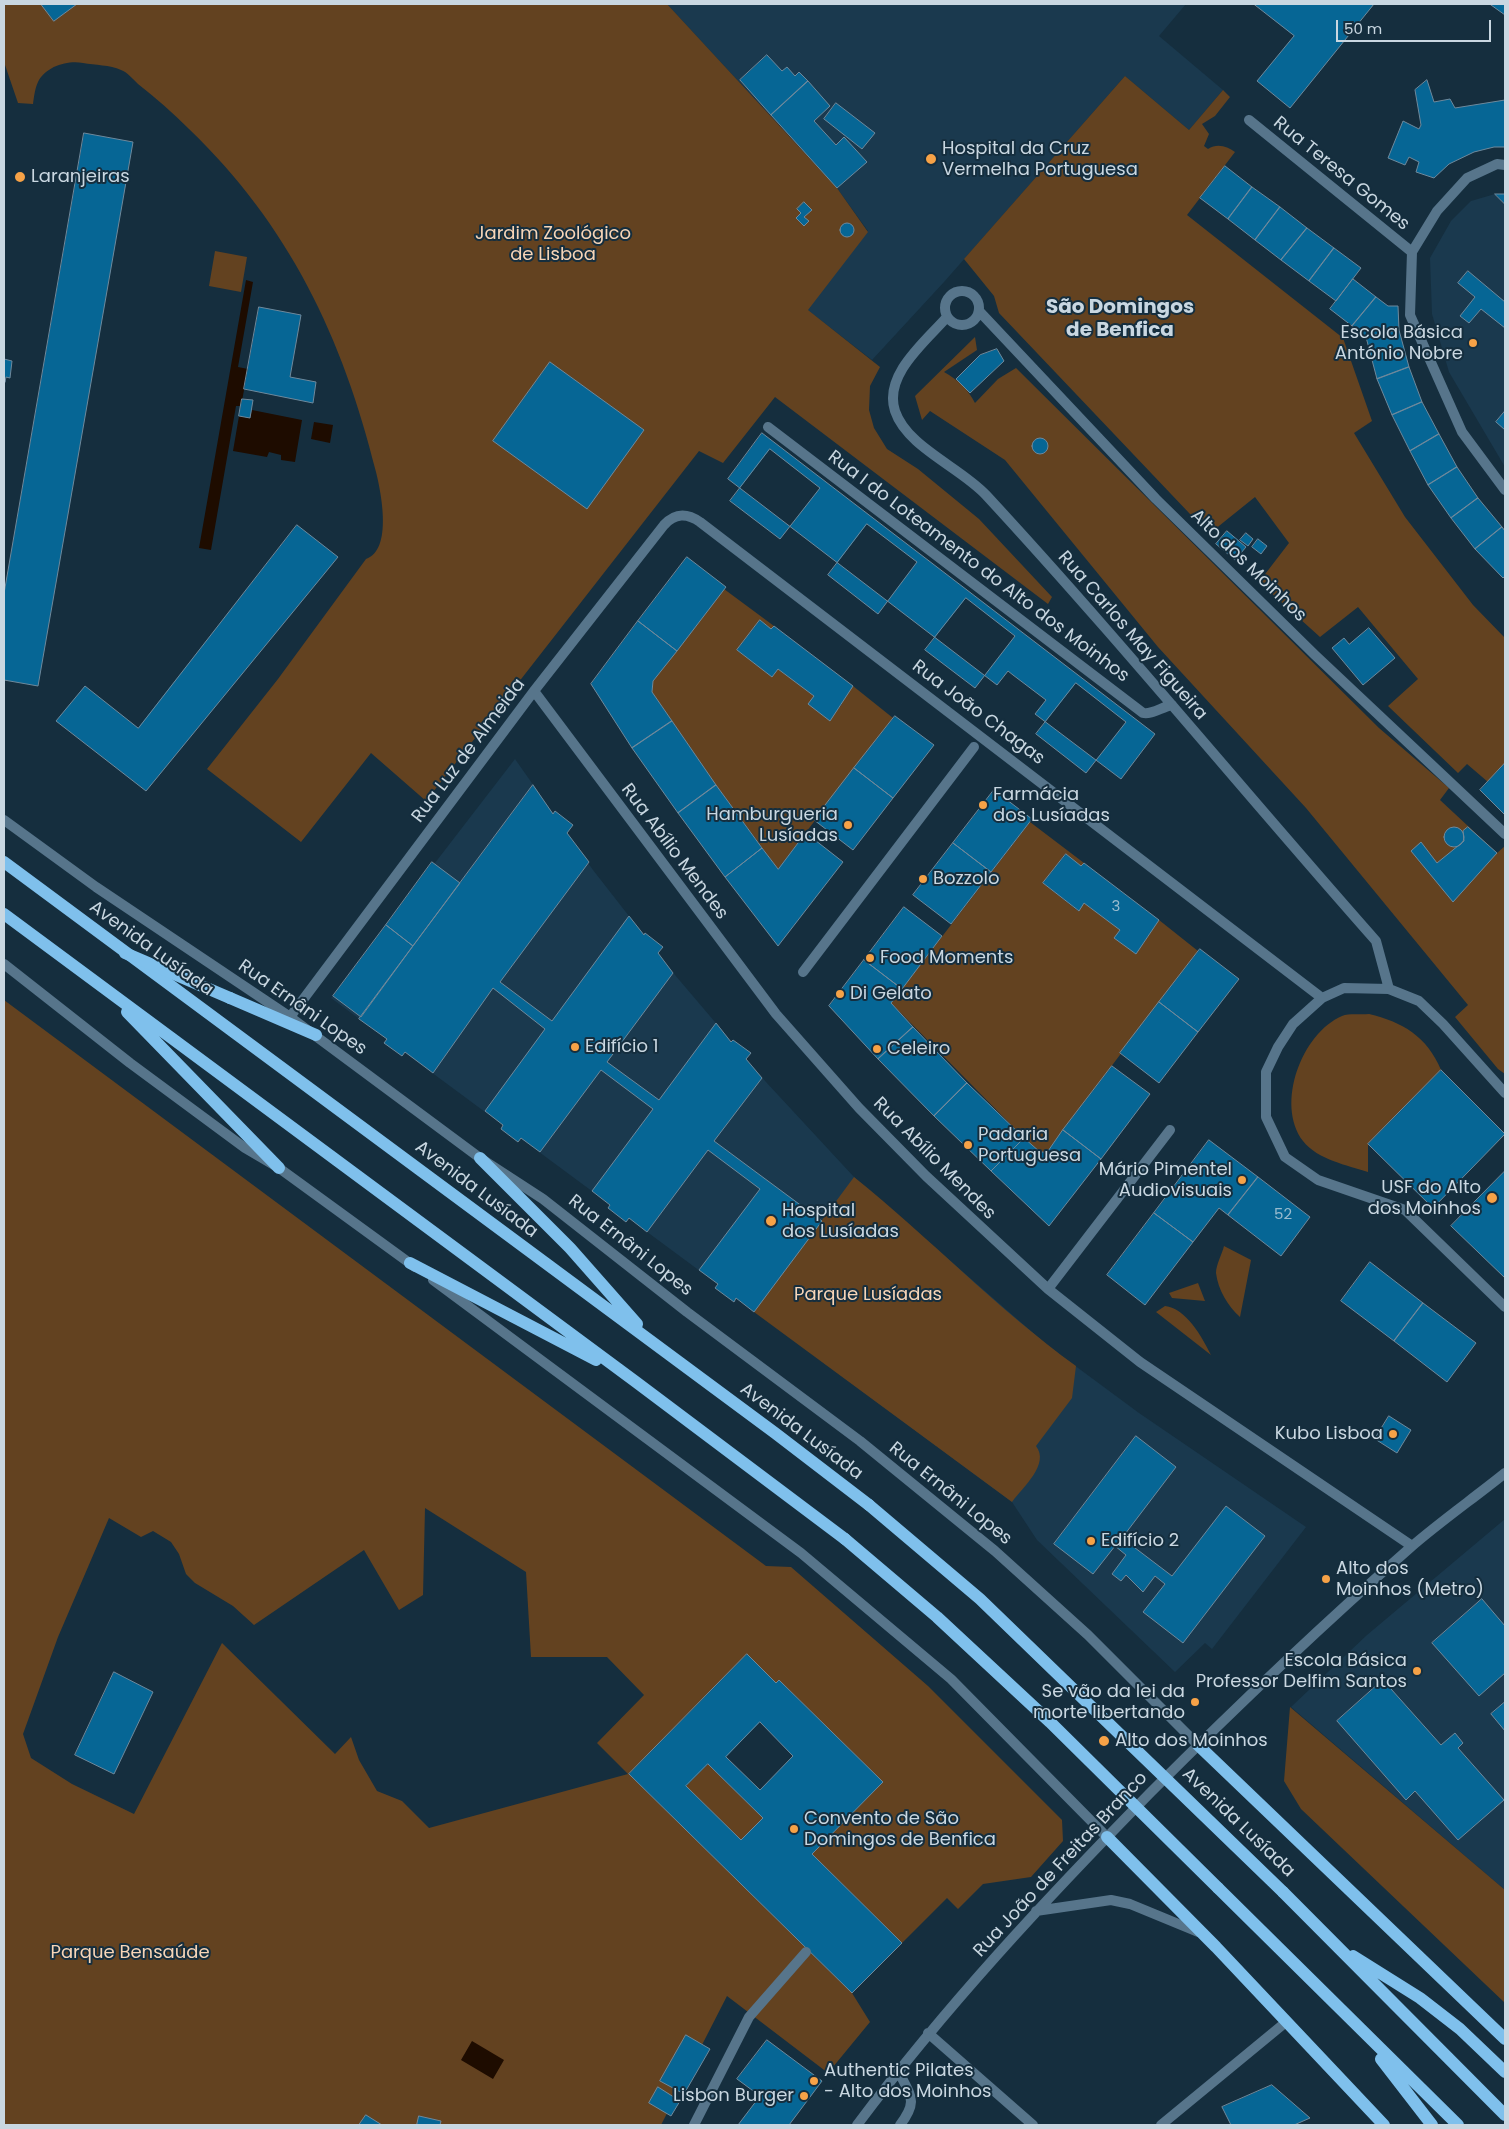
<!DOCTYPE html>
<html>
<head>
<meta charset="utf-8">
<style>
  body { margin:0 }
  #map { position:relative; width:1509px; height:2129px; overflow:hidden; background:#152e3e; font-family:Poppins,sans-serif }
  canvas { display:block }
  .frame { position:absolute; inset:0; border:5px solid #c9d7e1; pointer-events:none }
  .scale { position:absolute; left:1336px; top:20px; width:155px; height:22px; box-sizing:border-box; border:2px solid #c9d7e1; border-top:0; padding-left:6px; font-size:15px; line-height:18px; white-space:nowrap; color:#c9d7e1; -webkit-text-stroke:4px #152e3e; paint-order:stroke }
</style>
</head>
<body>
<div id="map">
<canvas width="1509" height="2129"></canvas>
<div class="frame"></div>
<div class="scale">50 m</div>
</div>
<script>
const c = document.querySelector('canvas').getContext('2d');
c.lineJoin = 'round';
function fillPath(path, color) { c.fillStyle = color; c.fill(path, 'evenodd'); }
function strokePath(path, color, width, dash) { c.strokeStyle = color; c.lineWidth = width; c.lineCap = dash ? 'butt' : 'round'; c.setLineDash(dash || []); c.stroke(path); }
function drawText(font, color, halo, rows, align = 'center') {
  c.font = font + ' Poppins,sans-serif'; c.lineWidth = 4; c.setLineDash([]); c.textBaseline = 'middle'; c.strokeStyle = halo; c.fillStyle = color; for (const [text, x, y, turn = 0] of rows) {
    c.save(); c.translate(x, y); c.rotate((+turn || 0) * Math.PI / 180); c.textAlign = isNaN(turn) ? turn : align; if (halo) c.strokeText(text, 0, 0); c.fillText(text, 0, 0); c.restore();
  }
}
const built = new Path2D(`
  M667 4H1186L1159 36 1223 90 1189 130 1125 76 944 282 872 360 805 308 868 231 837 188Z
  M1495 194 1505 204V467L1449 372 1432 314 1430 258 1451 221 1471 201Z
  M515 759 593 870 675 975 766 1082 854 1177 1047 1345 1139 1413 1306 1527 1212 1649 1205 1643 1175 1672 1037 1540 1012 1502 331 998Z
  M1505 1519V1890L1291 1707 1367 1635Z`);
const green = new Path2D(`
  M4 4H667L837 188 868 232 808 310 880 367 870 386 869 410 874 428 887 449 918 469 979 519 1052 597 1048 604 775 397 723 463 699 451 426 801 371 753 301 842 207 769 278 679 366 559C393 550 381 492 376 472 343 338 289 225 189 129 173 113 156 98 138 84 133 79 127 72 121 70 110 65 95 65 83 63 68 60 46 66 38 82 35 88 34 97 33 104L18 103 4 62Z
  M1125 76 1189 130 1223 90 1230 97 1215 116 1202 124 1209 134 1204 146 1208 149C1217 143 1227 146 1235 152L1187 215 1343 338 1372 421 1354 433 1405 517 1473 605 1505 638V763L1488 782 1467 764 1458 773 1388 706 1418 679 1358 607 1320 637 1259 582 1289 543 1255 497 1209 534 999 313 994 296 964 259Z
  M215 251 247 257 241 292 209 286Z
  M975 337 977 350 944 372C958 380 968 389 975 403L998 379 1016 368 1379 728 1449 788 1440 800 1497 853 1505 846V1074L1498 1069 1455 1017 1468 1005 1306 808 1158 647 1005 460 930 411 922 420 915 396Z
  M724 589 774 626 771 629 760 620 737 650 772 677 778 669 814 696 829 720 842 704 840 702 853 686 893 718 778 869 716 785 652 692 653 681Z
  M1030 822 1084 863 1081 866 1065 854 1043 883 1078 911 1084 903 1120 930 1115 938 1136 954 1159 920 1198 951 1047 1152H1040L1024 1138 891 1003Z
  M4 1000 766 1566 791 1567 928 1686 1062 1820 1063 1841 1031 1877 983 1884 958 1909 947 1898 902 1943 812 1854 883 1782 779 1680 776 1683 746 1655 629 1774 852 1993 870 2022 828 2073 727 1996 661 2125H4ZM425 1508 526 1572 531 1657H607L644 1695 597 1743 628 1774 429 1828 402 1801 377 1791 359 1760 351 1737 335 1754 222 1643 134 1814 72 1784 31 1758 23 1734 58 1637 109 1518 141 1537 153 1531 171 1542 179 1554 186 1574 195 1583 233 1606 254 1625 364 1550 399 1610 423 1595Z
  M1369 1014C1402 1022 1427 1036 1441 1070L1368 1144V1172C1347 1165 1318 1160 1303 1141 1275 1104 1302 1033 1342 1016 1349 1013 1361 1015 1369 1014Z
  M854 1177C930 1238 997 1309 1076 1366L1072 1398 1036 1446C1050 1464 1023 1487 1012 1502L754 1312Z
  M1224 1246 1251 1260 1240 1317C1228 1306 1218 1290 1216 1273 1216 1265 1222 1254 1224 1246Z
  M1198 1283 1205 1301 1172 1298 1169 1293Z
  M1165 1306C1186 1308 1202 1337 1211 1355L1156 1312Z
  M1290 1707 1505 1890V2003L1301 1809 1284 1781Z
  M708 1764 763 1818 741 1840 686 1786Z`);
const water = new Path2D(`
  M246 280 253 282 238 367 248 369 241 406H236L211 550 199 548Z
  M252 410 302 420 295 462 281 460V455L269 452 267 457 233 451 239 416 250 418Z
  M314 422 333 425 330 443 311 439Z
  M472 2041 504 2060 493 2079 461 2060Z`);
const building = new Path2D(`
  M41 4H77L54 21Z
  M1254 4H1374L1290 108 1257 81 1294 36Z
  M1490 4H1505V15L1491 5Z
  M767 55 782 71 787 67 795 76 799 72 808 81 771 115 740 80Z
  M1427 80 1434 102 1450 99 1455 108 1505 100V147H1494L1474 152 1449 164 1434 178 1416 172 1419 162 1409 157 1405 165 1388 158 1403 121 1419 129 1421 125 1415 90Z
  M808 81 830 106 814 121 836 145 844 137 867 162 837 188 771 115Z
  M836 103 875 133 862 149 824 119Z
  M84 133 133 142 38 686 4 680V594Z
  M1225 166 1252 187 1228 219 1200 198Z
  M1252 187 1280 207 1255 240 1228 219Z
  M1495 194H1505V204Z
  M804 202 812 210 804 217 809 221 804 226 796 218 801 213 797 209Z
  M1280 207 1307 228 1281 260 1255 240Z
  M840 230a7 7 0 1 1 14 0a7 7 0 1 1-14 0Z
  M1307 228 1334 248 1309 281 1281 260Z
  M1334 248 1361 268 1336 301 1309 281Z
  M1468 271 1505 302V328L1481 309 1469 323 1460 316 1475 297 1458 283Z
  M1353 279 1376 297 1352 326 1330 309Z
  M1376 297 1388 306H1398L1399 330 1366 337 1352 326Z
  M259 307 301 315 290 377 316 382 313 403 244 389Z
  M1399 330 1409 367 1377 379 1366 337Z
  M997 349 1004 361 970 393 956 379 980 355Z
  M4 359 12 361 10 378 6 377 5 382Z
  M550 362 644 430 587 509 493 441Z
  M1409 367 1422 402 1392 415 1377 379Z
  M242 399 253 400 250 418 239 416Z
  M1422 402 1439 434 1410 451 1392 415Z
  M1505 411V430L1496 422Z
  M762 433 1155 734 1121 779 1035 714 1046 700 1013 675 1008 671 997 685 728 479Z
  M1439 434 1457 467 1428 485 1410 451Z
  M1032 446a8 8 0 1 1 16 0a8 8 0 1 1-16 0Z
  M770 449 820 488 780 539 730 501Z
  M1457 467 1478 498 1451 518 1428 485Z
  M1478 498 1502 527 1475 549 1451 518Z
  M867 524 917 562 878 614 828 575Z
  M297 525 338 557 146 791 56 721 85 686 138 728Z
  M1502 527 1505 531V576L1503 578 1475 549Z
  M1227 531 1246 547 1235 560 1216 544Z
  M1246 533 1253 539 1248 546 1240 540Z
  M1258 539 1267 546 1261 554 1252 547Z
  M687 557 726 587 677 651 638 621Z
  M966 598 1015 636 975 688 925 650Z
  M760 620 771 629 774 626 853 686 830 721 808 704 814 696 778 669 772 677 737 650Z
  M638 621 677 651 653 681 652 692 672 721 632 748 591 684Z
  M1369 628 1395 658 1363 685 1332 648 1344 638 1349 644Z
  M1076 683 1126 722 1086 773 1036 734Z
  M895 716 934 745 893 798 854 768Z
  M672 721 716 785 678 813 632 748Z
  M1505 763V815L1480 790Z
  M854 768 893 798 853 850 814 820Z
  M533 785 553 814 555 811 573 825 567 833 589 862 500 982 552 1021 629 916 644 935 645 933 663 947 658 953 673 973 607 1062 659 1100 716 1023 731 1042 733 1040 751 1053 746 1059 762 1078 714 1141 822 1221 754 1312 736 1298 734 1302 715 1288 718 1284 699 1270 760 1189 708 1150 647 1232 629 1218 626 1222 608 1208 610 1205 592 1191 653 1109 601 1070 540 1152 521 1138 518 1142 501 1129 503 1125 485 1111 545 1029 493 988 433 1073 405 1052 402 1056 384 1043 387 1039 359 1019Z
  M716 785 762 848 725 877 678 813Z
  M994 790 1032 819 991 872 953 843Z
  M1444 837a10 10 0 1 1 20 0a10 10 0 1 1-20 0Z
  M1468 827 1497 853 1453 902 1411 851 1421 842 1437 863 1464 841 1463 831Z
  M806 833 843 862 778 946 725 877 762 848 778 869Z
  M953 843 991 872 951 924 913 895Z
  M1066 854 1081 866 1084 863 1159 920 1136 954 1114 938 1120 930 1084 903 1079 911 1043 883Z
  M432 862 460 883 413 946 386 925Z
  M904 907 942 936 902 989 864 960Z
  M386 925 413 946 361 1017 333 996Z
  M1200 949 1239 979 1198 1032 1159 1002Z
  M864 960 902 989 891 1003 913 1027 878 1059 829 1006Z
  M1159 1002 1198 1032 1159 1083 1120 1053Z
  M913 1027 967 1083 934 1116 878 1059Z
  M1112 1066 1150 1094 1101 1159 1063 1130Z
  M1441 1070 1505 1134 1433 1208 1368 1144Z
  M967 1083 1024 1138 991 1171 934 1116Z
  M1063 1130 1101 1159 1049 1226 991 1171 1024 1138 1040 1152H1047Z
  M1209 1140 1258 1177 1228 1215 1219 1208 1193 1242 1154 1213Z
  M1505 1171V1278L1451 1226Z
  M1258 1177 1310 1217 1281 1256 1228 1215Z
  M1154 1213 1193 1242 1145 1305 1107 1275Z
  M1370 1262 1423 1303 1394 1341 1341 1301Z
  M1423 1303 1476 1343 1447 1382 1394 1341Z
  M1389 1416 1411 1430 1397 1453 1375 1439Z
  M1136 1436 1176 1467 1122 1538 1172 1576 1226 1506 1265 1536 1183 1643 1143 1612 1165 1584 1155 1576 1143 1592 1126 1575 1121 1581 1112 1574 1126 1555 1115 1546 1093 1574 1054 1544Z
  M1482 1599 1505 1626V1673L1479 1696 1432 1643Z
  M747 1654 776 1683 779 1680 883 1782 812 1854 902 1943 852 1993 629 1774ZM760 1722 793 1756 760 1790 726 1757ZM708 1764 763 1818 741 1840 686 1786Z
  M114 1672 153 1692 114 1774 75 1755Z
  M1383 1680 1441 1745 1455 1733 1463 1743 1458 1748 1504 1800 1458 1840 1415 1791 1406 1800 1337 1721Z
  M1505 1702V1731L1491 1714Z
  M686 2035 710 2049 684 2094 660 2081Z
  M767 2040 822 2081 789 2125H738L760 2096 737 2079Z
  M1272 2085 1310 2118 1294 2125H1231L1222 2107Z
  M658 2087 680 2101 671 2116 649 2103Z
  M366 2115 382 2125H359Z
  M419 2116 441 2121 440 2125H417Z`);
const pedestrian = new Path2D(`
  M803 972 974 747`);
const minor = new Path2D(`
  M1249 120 1412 252
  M1505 165 1497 164 1467 178 1437 211 1412 252 1410 315 1462 432 1505 490
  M945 308a17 17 0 1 1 34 0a17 17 0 1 1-34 0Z
  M979 311 1156 499 1315 655 1505 834
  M947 317C926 341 883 375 895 411 907 447 960 467 986 495 1120 640 1245 793 1376 941L1389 989
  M768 427 1143 713C1151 715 1162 707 1172 705
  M534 691 776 1014 859 1108 926 1176 1048 1289 1140 1362 1412 1546
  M4 820 96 887 290 1017 480 1158 543 1199 687 1312 860 1441 995 1551 1088 1635 1198 1745
  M4 964 130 1063 245 1148 279 1168 415 1267
  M290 1017 534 691 664 525C675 513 687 513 700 522L1322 998
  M1505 1093 1443 1024 1419 1001 1389 989 1344 988 1322 998 1293 1024 1278 1047 1266 1072V1117L1285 1157 1318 1180 1405 1210 1505 1307
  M433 1280 801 1553 951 1679 1107 1837
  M1048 1289 1170 1130
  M1036 1911 1111 1900 1130 1904 1198 1932
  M928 2033 1033 2125
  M898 2070C910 2096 919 2100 900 2125
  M694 2125 749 2017 806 1952
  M857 2125C946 2006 1047 1898 1151 1792 1235 1708 1321 1626 1411 1547 1441 1521 1474 1498 1505 1473
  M1161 2125 1286 2022`);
const primary = new Path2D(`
  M4 862 775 1433 869 1505
  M4 914 636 1382 845 1539
  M230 998 316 1035
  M127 1012 279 1168
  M480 1158 570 1248 637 1324
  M410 1263 596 1360
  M1198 1745 1505 2039
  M1107 1837 1216 1947 1384 2125
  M1218 1888 1458 2125
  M1283 1892 1505 2115
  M1353 1956 1420 1998 1460 2029 1505 2072
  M1381 2059 1432 2125`);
const primaryBridge = new Path2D(`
  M125 953 230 998
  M869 1505 980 1599 1283 1892
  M845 1539 937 1617 1050 1722 1218 1888`);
const markers = [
  [931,159,6,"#f6a247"],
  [20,177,6,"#f6a247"],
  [1473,343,5,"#f6a247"],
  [983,805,5,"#f6a247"],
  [848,825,5,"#f6a247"],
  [923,879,5,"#f6a247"],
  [870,958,5,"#f6a247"],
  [840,994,5,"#f6a247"],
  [575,1047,5,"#f6a247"],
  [877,1049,5,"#f6a247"],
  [968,1145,5,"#f6a247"],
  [1242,1180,5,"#f6a247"],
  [1492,1198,6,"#f6a247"],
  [771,1221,6,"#f6a247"],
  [1393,1434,5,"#f6a247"],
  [1091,1541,5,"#f6a247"],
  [1326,1579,5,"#f6a247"],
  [1417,1671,5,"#f6a247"],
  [1195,1702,5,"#f6a247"],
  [1104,1741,6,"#f6a247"],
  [794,1829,5,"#f6a247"],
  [814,2081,5,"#f6a247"],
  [804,2096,5,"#f6a247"]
];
const numberNames = [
  ["3",1116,907],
  ["52",1283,1215]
];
const poiNames = [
  ["Hospital da Cruz",942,149],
  ["Vermelha Portuguesa",942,170],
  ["Laranjeiras",31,177],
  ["Escola Básica",1463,333,"right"],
  ["António Nobre",1463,354,"right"],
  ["Farmácia",993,795],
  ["dos Lusíadas",993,816],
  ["Hamburgueria",838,815,"right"],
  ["Lusíadas",838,836,"right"],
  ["Bozzolo",933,879],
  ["Food Moments",880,958],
  ["Di Gelato",850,994],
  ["Edifício 1",585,1047],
  ["Celeiro",887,1049],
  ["Padaria",978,1135],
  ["Portuguesa",978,1156],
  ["Mário Pimentel",1232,1170,"right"],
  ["Audiovisuais",1232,1191,"right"],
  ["USF do Alto",1481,1188,"right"],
  ["dos Moinhos",1481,1209,"right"],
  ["Hospital",782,1211],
  ["dos Lusíadas",782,1232],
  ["Kubo Lisboa",1383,1434,"right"],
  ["Edifício 2",1101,1541],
  ["Alto dos",1336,1569],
  ["Moinhos (Metro)",1336,1590],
  ["Escola Básica",1407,1661,"right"],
  ["Professor Delfim Santos",1407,1682,"right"],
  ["Se vão da lei da",1185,1692,"right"],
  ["morte libertando",1185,1713,"right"],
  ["Alto dos Moinhos",1115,1741],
  ["Convento de São",804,1819],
  ["Domingos de Benfica",804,1840],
  ["Authentic Pilates",824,2071],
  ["- Alto dos Moinhos",824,2092],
  ["Lisbon Burger",794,2096,"right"]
];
const streetNames = [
  ["Rua Teresa Gomes",1341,174,39],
  ["Alto dos Moinhos",1248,566,44],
  ["Rua I do Loteamento do Alto dos Moinhos",978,567,37],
  ["Rua Carlos May Figueira",1132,636,49],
  ["Rua João Chagas",978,713,37],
  ["Rua Luz de Almeida",469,751,-53],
  ["Rua Abílio Mendes",674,852,53],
  ["Avenida Lusíada",151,949,36],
  ["Rua Ernâni Lopes",302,1008,35],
  ["Rua Abílio Mendes",934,1159,45],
  ["Avenida Lusíada",476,1190,37],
  ["Rua Ernâni Lopes",630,1246,38],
  ["Avenida Lusíada",801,1432,37],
  ["Rua Ernâni Lopes",950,1494,39],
  ["Avenida Lusíada",1238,1823,44],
  ["Rua João de Freitas Branco",1061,1865,-47]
];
const parkNames = [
  ["Jardim Zoológico",553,234],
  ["de Lisboa",553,255],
  ["Parque Lusíadas",868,1295],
  ["Parque Bensaúde",130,1953]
];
const quarterNames = [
  ["São Domingos",1120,308],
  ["de Benfica",1120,331]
];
fillPath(built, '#1a394e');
fillPath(green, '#634220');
fillPath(water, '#1e0c00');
fillPath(building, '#066695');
strokePath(building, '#6e899c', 1);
strokePath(pedestrian, '#57758b', 10);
strokePath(minor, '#57758b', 10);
strokePath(primary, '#7fc0ec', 12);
strokePath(primaryBridge, '#7fc0ec', 12);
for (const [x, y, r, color] of markers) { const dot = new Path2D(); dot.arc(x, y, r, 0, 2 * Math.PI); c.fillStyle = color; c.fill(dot); strokePath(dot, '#152e3e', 2); }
drawText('15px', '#98bbce', null, numberNames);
drawText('18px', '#c9d7e1', '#152e3e', poiNames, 'left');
drawText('18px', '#c9d7e1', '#152e3e', streetNames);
drawText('18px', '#f7d5b7', '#152e3e', parkNames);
drawText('bold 20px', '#c9d7e1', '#152e3e', quarterNames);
</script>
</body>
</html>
